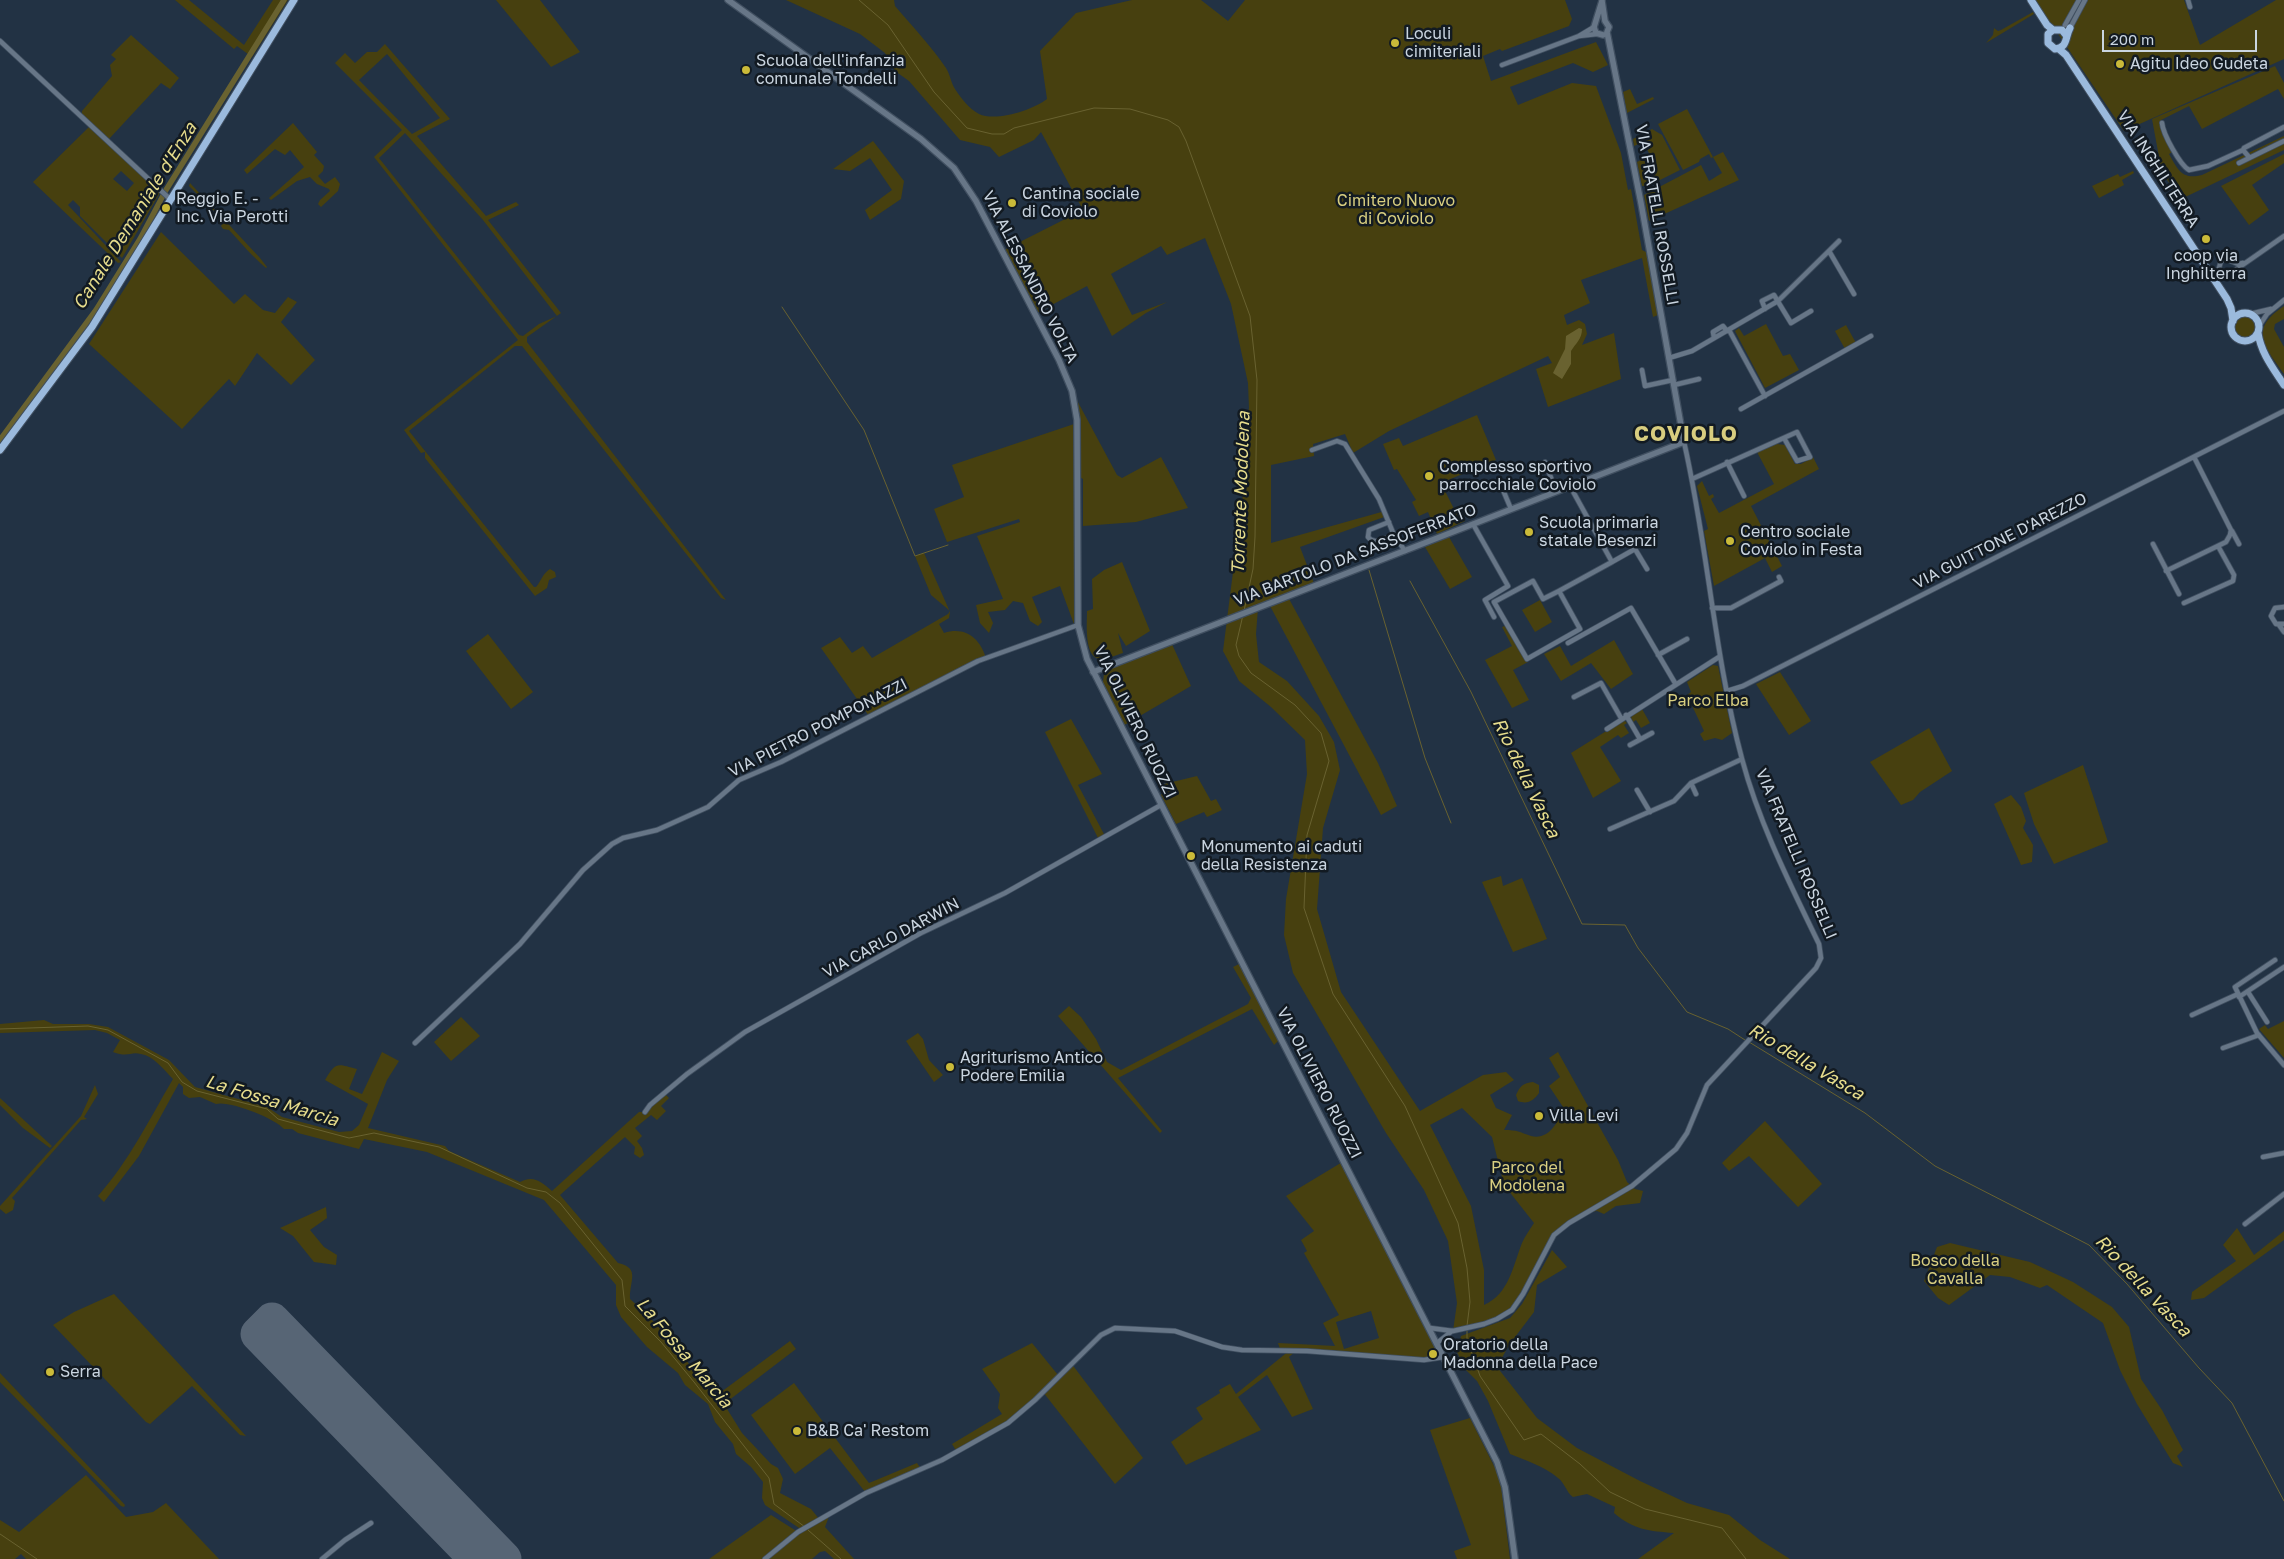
<!DOCTYPE html>
<html>
<head>
<meta charset="utf-8">
<style>
  body { margin:0 }
  #map { position:relative; width:2284px; height:1559px; overflow:hidden; background:#223244; font-family:"Golos Text",sans-serif }
  canvas { display:block }
  .scale { position:absolute; left:2102px; top:30px; width:155px; height:22px; box-sizing:border-box; border:2px solid #cad5e0; border-top:0; padding-left:6px; font-size:15px; line-height:18px; white-space:nowrap; color:#cad5e0; -webkit-text-stroke:4px #121a22; paint-order:stroke }
</style>
</head>
<body>
<div id="map">
<canvas width="2284" height="1559"></canvas>
<div class="scale">200 m</div>
</div>
<script>
const c = document.querySelector('canvas').getContext('2d');
c.lineJoin = 'round';
function fillPath(path, color) { c.fillStyle = color; c.fill(path, 'evenodd'); }
function strokePath(path, color, width, dash) { c.strokeStyle = color; c.lineWidth = width; c.lineCap = dash ? 'butt' : 'round'; c.setLineDash(dash || []); c.stroke(path); }
function drawText(font, color, halo, rows, align = 'center') {
  c.font = font + ' "Golos Text",sans-serif'; c.lineWidth = 5; c.setLineDash([]); c.textBaseline = 'middle'; c.strokeStyle = halo; c.fillStyle = color; for (const [text, x, y, turn = 0] of rows) {
    c.save(); c.translate(x, y); c.rotate((+turn || 0) * Math.PI / 180); c.textAlign = isNaN(turn) ? turn : align; if (halo) c.strokeText(text, 0, 0); c.fillText(text, 0, 0); c.restore();
  }
}
const green = new Path2D(`
  M175 0H189L244 45 273 0H288L252 57 237 46 234 49Z
  M496 0H540L580 52 551 67Z
  M786 0H894L895 6C912 26 931 46 946 68 950 74 951 83 955 89 961 98 969 109 979 114 996 122 1033 110 1047 99L1040 51 1076 13 1132 0H1201L1228 21 1245 0H1565L1572 19 1569 26 1502 51 1500 49 1483 56 1491 81 1596 42 1608 65 1593 72 1573 63 1510 87 1518 105 1572 83 1596 86 1621 153 1628 190 1631 189 1642 250 1646 252 1658 315 1653 317 1642 258 1581 280 1590 303 1564 315 1567 325 1579 320 1585 324 1587 334 1582 345 1614 333 1621 379 1548 407 1536 369 1552 363 1548 356 1389 431 1353 453 1345 434 1313 444 1314 456 1271 465V543L1385 511 1387 516 1300 547 1315 586 1288 597 1378 763 1397 806 1381 815 1269 604 1258 608 1256 634 1259 662 1287 681 1319 716 1334 742 1340 770 1323 828 1317 909 1341 992 1420 1111 1483 1075 1506 1072 1514 1080 1490 1095 1496 1108 1512 1115 1504 1130C1518 1130 1519 1132 1531 1136 1548 1141 1560 1121 1563 1107L1549 1086 1560 1077 1549 1058 1558 1052 1618 1160 1627 1182 1635 1189 1643 1191 1640 1203 1616 1206 1604 1214 1597 1211 1586 1213 1554 1235 1518 1302 1497 1319 1453 1331 1457 1303 1448 1241 1424 1190 1386 1133 1293 973 1284 935 1286 899 1307 774 1305 740 1271 707 1239 681 1223 651 1243 493 1239 455 1249 408 1248 383 1231 304 1205 238 1167 255 1161 246 1111 274 1132 315 1167 302 1146 313 1112 336 1087 286 1035 314 1002 251 1083 210 1041 132 1034 140 999 157 990 147 960 140 909 81 895 71 885 53 860 34ZM1462 1108 1492 1137 1504 1185 1534 1223C1530 1229 1525 1236 1522 1243 1513 1266 1509 1294 1484 1305V1270L1471 1206 1430 1125Z
  M2035 0H2184L2200 45 2276 0H2284V59L2124 131Z
  M2033 12 2034 14 1986 43 1993 35 1994 28 1998 31 2001 30Z
  M131 35 179 78 170 89 161 83 109 139 82 114V111L112 76 110 65 116 59 111 55Z
  M385 44 450 119 417 136 486 216 516 202 519 205 488 220 561 313 527 337V342L726 600 721 598 522 346H515L409 431 534 587H536C541 581 543 573 550 569L555 572 556 577 549 580 547 588 535 596 425 458V452L421 453 404 430 518 340 374 157 402 130 335 63 345 53 355 63 367 52H377ZM387 54 440 118 412 134 359 80ZM405 133 483 220 557 316 539 324 523 336 519 335 379 158Z
  M2275 66 2284 83V99L2278 89 2202 129 2189 106 2161 120 2162 126 2174 151 2169 154C2178 170 2182 180 2202 175L2284 136V150L2181 199 2162 173 2152 119Z
  M1630 89 1637 104 1653 97 1654 99 1627 113 1623 92Z
  M1687 109 1713 157 1723 152 1739 180 1649 221 1644 195 1701 165 1709 181 1722 173 1713 157 1711 158 1709 154 1700 159 1699 162 1683 170 1658 124Z
  M293 123 317 152 314 155 324 166 323 171 318 176 325 184 335 177 340 184 338 191 321 207 318 204 320 200 330 191 329 189 317 184 310 177 297 181 271 200 269 198 304 167 290 150 285 155 275 149 247 174 244 170Z
  M90 126 161 191 122 258 80 216V207L73 200 68 205 121 262 118 263 33 182ZM121 171 134 183 127 191 113 179Z
  M1652 129 1662 135 1680 170 1650 185 1642 186 1637 162 1650 155 1643 142 1634 146 1633 139Z
  M873 141 904 181 901 199 870 220 865 210 892 190 870 158 850 171 833 169Z
  M2284 154V163L2252 185 2269 210 2249 225 2221 186Z
  M2133 171 2134 173 2122 180 2124 185 2099 198 2092 186 2118 174 2120 177Z
  M190 183 260 258 267 267 266 268C252 256 241 243 229 230L223 229 221 226 224 221 189 186Z
  M161 232 234 304 245 294 263 310 275 313 288 297 297 302 281 322 315 360 291 385 257 353 235 386 229 379 182 429 89 344Z
  M2284 306V319L2275 324 2274 329 2284 347V374C2264 345 2248 330 2284 306Z
  M2234 327a11 11 0 1 1 22 0a11 11 0 1 1-22 0Z
  M1766 324 1783 356 1790 354 1799 370 1765 388 1735 331 1739 328 1744 336Z
  M1846 325 1856 343 1845 349 1835 331Z
  M1072 391 1117 475 1122 478 1161 457 1188 508 1136 522 1083 526V479L1078 476V500L1074 502 1075 576 1078 625 1075 627 1060 586 1032 597 1042 622 1038 626 1030 621 1023 603 1013 601 1005 610 988 612 993 623 989 633 980 623 976 605 1003 599 977 536 1020 522 1019 519 947 542 934 509 964 497 952 465 1077 423Z
  M1477 415 1496 460 1441 483 1455 511 1459 510 1465 521 1437 534 1428 512 1419 516 1412 502 1416 500 1397 469 1394 470 1383 444 1399 438 1403 446Z
  M1777 444 1785 445 1795 464H1801L1813 457 1819 469 1751 506 1782 566 1772 572 1765 558 1714 586 1704 531 1708 529 1697 486 1702 481 1709 496 1713 494 1714 497 1711 499 1719 513 1774 484 1757 452Z
  M1449 537 1472 577 1450 589 1425 547Z
  M924 553 950 612 949 618 939 624 944 633C965 626 980 638 986 658L869 716 821 648 840 637 852 653 863 646 872 658 948 614 950 611 931 595 915 556Z
  M1122 562 1150 631 1126 646 1118 633 1123 653C1116 655 1106 660 1099 659 1084 656 1087 623 1087 611L1093 609 1092 579 1104 570Z
  M1540 600 1552 622 1535 632 1522 610Z
  M1508 625 1528 662 1513 670 1529 700 1512 708 1485 660 1512 646 1502 627Z
  M488 634 533 692 511 709 466 651Z
  M1614 640 1633 674 1611 689 1591 663 1561 681 1544 654 1560 646 1571 666Z
  M1171 642 1191 686 1121 727 1102 690 1104 674 1110 666Z
  M1713 665 1718 666 1732 733 1722 740 1715 738 1704 741 1700 734 1704 731 1687 695 1691 692 1687 682Z
  M1780 672 1811 721 1789 735 1756 684Z
  M1642 709 1650 723 1641 728 1636 720 1633 722 1631 718 1632 715Z
  M1071 719 1102 774 1078 785 1105 836 1099 840 1045 732Z
  M1624 720 1627 723 1624 725 1629 733 1621 738 1618 735 1600 747 1621 781 1593 798 1571 753Z
  M1929 728 1952 771 1920 792 1913 800 1901 805 1870 762Z
  M2083 765 2108 842 2054 864 2034 824 2024 793Z
  M1197 776 1211 801 1216 799 1222 810 1207 817 1204 812 1176 824 1161 795 1163 792 1160 785Z
  M2011 795 2021 807 2026 821 2023 828 2033 845 2032 862 2021 865 1994 804Z
  M1501 876 1503 886 1522 878 1547 939 1513 952 1482 882Z
  M1239 964 1279 1040 1274 1045 1252 1009 1118 1078 1162 1131 1160 1133 1058 1016 1069 1006 1081 1017 1096 1039 1107 1062 1121 1070 1248 1004 1251 998 1233 967Z
  M461 1017 480 1036 451 1061 434 1042Z
  M44 1020 53 1024H89L108 1027 169 1060 195 1087 267 1107 282 1117 339 1132 352 1131 359 1125 368 1104 325 1080C336 1061 337 1064 357 1069L349 1089 362 1094 382 1052 399 1061 387 1080 368 1128 445 1146 449 1151 520 1182C533 1175 541 1181 552 1191L639 1112H645L664 1093 669 1098 661 1106 666 1111 657 1120 651 1115 635 1128 642 1136 637 1141 642 1148 644 1155 640 1158 634 1154 635 1147 625 1137 560 1195 618 1263C641 1268 629 1281 630 1299 663 1327 689 1364 715 1398L723 1403 717 1395 790 1341 796 1349 724 1404 742 1433 771 1464 778 1468 783 1479 780 1493 811 1509 820 1520 830 1514 825 1527 854 1559H834L825 1551 820 1552 812 1559H709L771 1515 798 1532 802 1530 765 1505 762 1498 763 1482 751 1467 736 1454 733 1444 715 1422 708 1404 685 1385 678 1373 647 1347 621 1317 616 1305V1285L544 1200 427 1152 364 1139 359 1149 298 1133 292 1129H284C275 1118 228 1100 216 1104L200 1097 189 1098 183 1094V1087L179 1083 139 1156 104 1202 98 1196C129 1161 149 1120 173 1079 164 1070 154 1056 141 1054 130 1051 129 1058 113 1052L120 1040 107 1033 95 1030 0 1033V1024Z
  M2284 1021V1058L2259 1029 2265 1025 2268 1029Z
  M918 1033 923 1039 929 1060 943 1075 934 1082 906 1041Z
  M1533 1082 1539 1085V1093C1534 1100 1528 1105 1518 1101L1516 1095C1520 1086 1523 1083 1533 1082Z
  M95 1085 98 1094 84 1117 87 1119 81 1120 12 1198 15 1201 13 1210 6 1214 0 1209V1206L81 1116Z
  M0 1098 52 1146 50 1148 23 1128 0 1105Z
  M1765 1121 1822 1184 1798 1207 1749 1156 1729 1171 1722 1163Z
  M1344 1161 1365 1209 1393 1256 1389 1258 1439 1355 1426 1358 1297 1350 1289 1357 1313 1409 1292 1417 1267 1375 1238 1397 1261 1430 1186 1465 1171 1442 1203 1419 1196 1408 1220 1393 1219 1390 1230 1384 1236 1394 1290 1350 1280 1349 1278 1343 1335 1346 1323 1323 1339 1315 1304 1253 1307 1251 1301 1240 1314 1231 1286 1196ZM1371 1311 1379 1338 1344 1349 1336 1322Z
  M326 1207 327 1218 310 1230 324 1247 337 1255 336 1265 314 1262 293 1236 280 1228Z
  M2237 1228 2254 1255 2284 1231V1240L2204 1298 2191 1300 2192 1292 2236 1261 2223 1245Z
  M1950 1243 2030 1262 2073 1282 2112 1307 2129 1327 2141 1379 2162 1410 2183 1450 2177 1456 2183 1467 2173 1463 2137 1404 2120 1370 2103 1323 2047 1285 2040 1288 2010 1277 1990 1275 1949 1305 1938 1298 1924 1281 1937 1247Z
  M1552 1250 1567 1267 1537 1285 1534 1312 1509 1345 1497 1367 1537 1418 1577 1448 1640 1481 1687 1503 1729 1515 1760 1540 1790 1559H1638L1674 1533C1649 1531 1634 1530 1614 1513L1615 1507 1587 1494 1573 1497C1566 1492 1565 1483 1558 1478 1544 1466 1527 1461 1510 1454L1488 1401 1477 1381 1465 1369 1457 1352 1461 1336 1510 1318 1522 1304Z
  M114 1294 246 1436 240 1435 192 1386 150 1424 146 1422 53 1325 74 1312Z
  M1032 1343 1058 1375 1071 1363 1143 1458 1115 1484 1043 1392 1020 1413 957 1452 952 1444 1002 1414 998 1408 1000 1394 982 1369Z
  M0 1373 125 1505 124 1507 121 1506 0 1382Z
  M794 1383 869 1483 917 1463 921 1469 866 1493 830 1448 795 1474 751 1415Z
  M1470 1418 1500 1478 1510 1559H1457L1454 1551 1471 1545 1430 1430Z
  M86 1475 126 1517 153 1512 166 1503 219 1559H26L21 1554 15 1559H0V1520L19 1532Z`);
const water = new Path2D(`
  M1579 328 1582 329C1582 339 1576 343 1571 351V364L1562 379 1553 373 1565 349 1566 336Z`);
const stream = new Path2D(`
  M859 0 888 25 934 92 967 128 992 134H1004L1014 128 1094 108 1130 109 1168 120 1179 127 1186 141 1250 316 1257 380 1255 537 1253 569 1244 611
  M782 307 864 430 915 556 948 545
  M1369 570 1425 758 1451 823
  M1410 581 1471 692 1582 924 1625 925 1638 948 1687 1012 1728 1029 1745 1040
  M1243 615 1236 645 1239 656 1251 673 1295 705 1321 733 1329 761 1307 835 1304 908 1333 994 1405 1106 1458 1223 1467 1268 1470 1302 1467 1326
  M0 1029 88 1026 108 1030 168 1063 182 1082 197 1091 267 1109 278 1119 349 1138 374 1133 439 1147 527 1188 546 1192 560 1203 622 1280 625 1306 661 1342 694 1382 769 1478 774 1504 805 1527
  M1749 1042 1865 1113 1935 1166 2089 1245 2127 1284 2199 1368 2232 1403 2284 1501
  M1467 1330V1339L1480 1376 1524 1440 1541 1434 1580 1464 1610 1492 1645 1509 1722 1528 1746 1559
  M808 1530 841 1559
  M0 1534 37 1559`);
const canal = new Path2D(`
  M0 440 96 310 140 239 166 190 284 0`);
const runway = new Path2D(`
  M481 1559 467 1544 464 1546 258 1334 272 1320 504 1559`);
const minor = new Path2D(`
  M2188 0 2190 7
  M2065 25 2079 0
  M2070 28 2085 0
  M1579 36 1597 34
  M0 41 171 200
  M1502 65 1579 36 1594 27
  M2162 123C2163 134 2180 165 2189 170L2208 166 2243 150
  M2249 157 2243 150 2244 148 2284 127
  M2239 163 2284 141
  M1829 251 1854 294
  M2243 263 2238 264 2226 259 2221 261 2219 268 2222 272 2231 273 2284 236
  M1765 309 1762 301 1774 295 1791 323 1811 311
  M2250 314 2271 309
  M2259 326 2267 314 2284 300
  M1729 330 1765 396
  M1714 338 1713 332 1723 326 1727 331
  M1669 358 1692 351 1778 301 1839 241
  M1642 370 1645 386 1673 380
  M1674 385 1699 379
  M1741 409 1871 336
  M1312 450 1337 441 1345 444 1379 499 1394 535 1405 551
  M1545 462 1556 491
  M1727 462 1744 496
  M1692 479 1797 432 1810 457 1797 461 1784 438
  M1503 490 1511 509
  M1389 522 1369 530 1368 537C1375 546 1385 538 1394 535
  M1473 524 1508 586 1485 600 1494 617
  M2232 531 2239 544
  M2153 544 2179 594
  M1612 562 1635 549 1647 569
  M2166 571 2226 542 2230 535 2231 530 2194 457
  M1559 591 1543 599 1533 581 1494 602 1527 659 1580 629 1559 591 1612 562 1570 486
  M2184 603 2233 581 2234 575 2218 546
  M2284 607 2275 608 2271 616 2276 624H2284
  M1712 608H1731L1781 581 1779 577
  M2279 625 2284 632
  M1568 643 1631 608 1675 683
  M1658 655 1687 639
  M1727 691 1743 686 2284 411
  M1574 697 1601 683 1621 718
  M1626 715 1640 739
  M1607 729 1719 657
  M1630 745 1652 733
  M1691 783 1696 794
  M1637 790 1650 812
  M1610 829 1674 801 1691 783 1742 759
  M2275 960 2235 987 2257 1033 2284 1065
  M2248 992 2267 1022
  M2239 997 2284 967
  M2192 1015 2238 994
  M415 1043 520 944 583 870 612 844 623 838 657 830 708 807 739 780 781 762 978 661 1078 625
  M2223 1048 2259 1035
  M645 1112 650 1105 687 1074 745 1032 921 933 1005 893 1161 805
  M2263 1157 2284 1153
  M2245 1224 2284 1194
  M1430 1328 1453 1331 1484 1324 1497 1319 1512 1310 1523 1294 1554 1235 1569 1223 1632 1186 1676 1149 1687 1133 1707 1085 1816 968 1821 958 1819 944C1790 884 1759 823 1742 759 1714 655 1708 547 1684 442
  M1437 1343 1452 1331
  M322 1559 345 1540 371 1523
  M765 1559 798 1532 866 1493 942 1460 1008 1423 1035 1400 1101 1335 1115 1328 1175 1331 1222 1347 1242 1350 1307 1351 1424 1360 1444 1357`);
const tertiary = new Path2D(`
  M728 0 921 139 954 168 976 201 1059 360 1072 391 1077 420 1078 625 1087 659 1497 1462 1505 1487 1515 1559
  M1602 1 1594 27 1596 33 1603 35
  M1602 1 1605 21
  M1093 672 1684 442 1641 203 1607 32 1609 27 1605 21`);
const primary = new Path2D(`
  M2031 0 2047 25 2053 30
  M2066 35 2062 30H2053L2048 34V43L2055 49C2068 48 2065 37 2070 28
  M2059 49 2066 55 2227 299 2231 308 2233 321
  M2231 327a14 14 0 1 1 28 0a14 14 0 1 1-28 0Z
  M2258 333C2261 353 2273 368 2284 385
  M0 450 92 327 294 0`);
const markers = [
  [1395,43,5,"#caba39"],
  [2120,64,5,"#caba39"],
  [746,70,5,"#caba39"],
  [1012,203,5,"#caba39"],
  [166,208,5,"#caba39"],
  [2206,239,5,"#caba39"],
  [1429,476,5,"#caba39"],
  [1529,532,5,"#caba39"],
  [1730,541,5,"#caba39"],
  [1191,856,5,"#caba39"],
  [950,1067,5,"#caba39"],
  [1539,1116,5,"#caba39"],
  [1433,1354,5,"#caba39"],
  [50,1372,5,"#caba39"],
  [797,1431,5,"#caba39"]
];
const poiNames = [
  ["Loculi",1405,34],
  ["cimiteriali",1405,52],
  ["Scuola dell'infanzia",756,61],
  ["comunale Tondelli",756,79],
  ["Agitu Ideo Gudeta",2130,64],
  ["Cantina sociale",1022,194],
  ["di Coviolo",1022,212],
  ["Reggio E. -",176,199],
  ["Inc. Via Perotti",176,217],
  ["coop via",2206,256,"center"],
  ["Inghilterra",2206,274,"center"],
  ["Complesso sportivo",1439,467],
  ["parrocchiale Coviolo",1439,485],
  ["Scuola primaria",1539,523],
  ["statale Besenzi",1539,541],
  ["Centro sociale",1740,532],
  ["Coviolo in Festa",1740,550],
  ["Monumento ai caduti",1201,847],
  ["della Resistenza",1201,865],
  ["Agriturismo Antico",960,1058],
  ["Podere Emilia",960,1076],
  ["Villa Levi",1549,1116],
  ["Oratorio della",1443,1345],
  ["Madonna della Pace",1443,1363],
  ["Serra",60,1372],
  ["B&B Ca' Restom",807,1431]
];
const streetNames = [
  ["VIA INGHILTERRA",2158,169,57],
  ["VIA FRATELLI ROSSELLI",1657,215,80],
  ["VIA ALESSANDRO VOLTA",1030,277,63],
  ["VIA GUITTONE D'AREZZO",2000,541,-27],
  ["VIA BARTOLO DA SASSOFERRATO",1355,555,-21],
  ["VIA OLIVIERO RUOZZI",1135,722,64],
  ["VIA PIETRO POMPONAZZI",818,728,-27],
  ["VIA FRATELLI ROSSELLI",1796,854,67],
  ["VIA CARLO DARWIN",891,938,-28],
  ["VIA OLIVIERO RUOZZI",1319,1083,63]
];
const parkNames = [
  ["Cimitero Nuovo",1396,201],
  ["di Coviolo",1396,219],
  ["Parco Elba",1708,701],
  ["Parco del",1527,1168],
  ["Modolena",1527,1186],
  ["Bosco della",1955,1261],
  ["Cavalla",1955,1279]
];
const waterNames = [
  ["Canale Demaniale d'Enza",135,216,-58],
  ["Torrente Modolena",1241,493,-88],
  ["Rio della Vasca",1526,778,64],
  ["Rio della Vasca",1806,1062,31],
  ["La Fossa Marcia",272,1101,17],
  ["Rio della Vasca",2143,1286,47],
  ["La Fossa Marcia",684,1353,50]
];
const districtNames = [
  ["COVIOLO",1686,434]
];
fillPath(green, '#47400f');
fillPath(water, '#696230');
strokePath(stream, '#696230', 1);
strokePath(canal, '#696230', 5.5);
strokePath(runway, '#576575', 35);
strokePath(minor, '#404f60', 6);
strokePath(tertiary, '#404f60', 8);
strokePath(primary, '#404f60', 9);
strokePath(minor, '#677687', 4.5);
strokePath(tertiary, '#677687', 5.5);
strokePath(primary, '#9bbadd', 7);
for (const [x, y, r, color] of markers) { const dot = new Path2D(); dot.arc(x, y, r, 0, 2 * Math.PI); c.fillStyle = color; c.fill(dot); strokePath(dot, '#121a22', 2); }
drawText('16px', '#cad5e0', '#121a22', poiNames, 'left');
drawText('16px', '#cad5e0', '#121a22', streetNames);
drawText('16px', '#d9cf80', '#121a22', parkNames);
drawText('italic 18px', '#e6dc8c', '#121a22', waterNames);
c.letterSpacing = '1px';
drawText('bold 21px', '#d8cd7f', '#121a22', districtNames);
c.letterSpacing = '0px';
</script>
</body>
</html>
